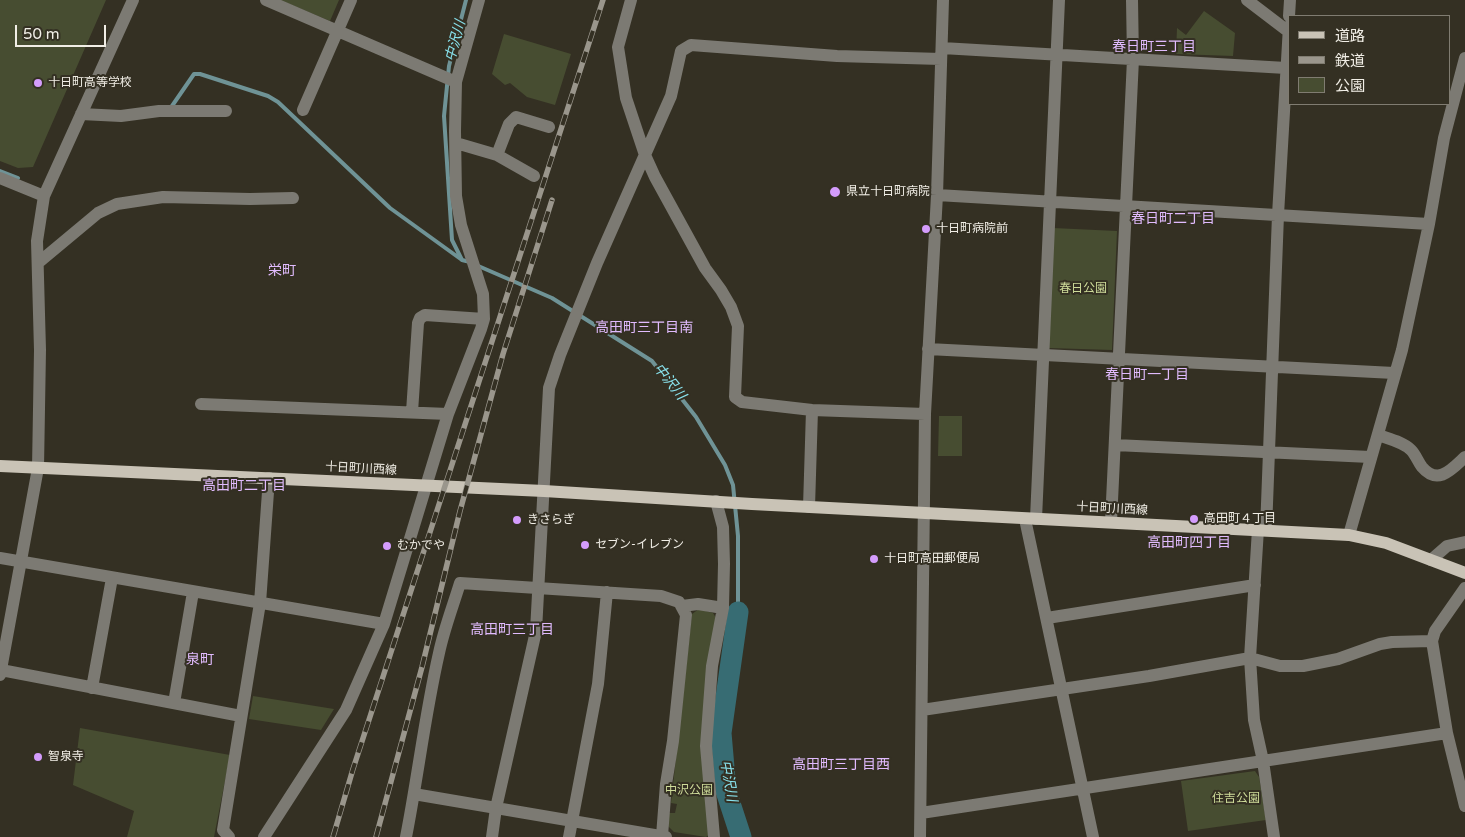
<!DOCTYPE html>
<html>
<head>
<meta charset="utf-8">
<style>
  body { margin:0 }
  #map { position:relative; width:1465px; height:837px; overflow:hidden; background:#343023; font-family:"Varela Round","Noto Sans JP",sans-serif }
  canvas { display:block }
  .legend { position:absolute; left:1288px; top:15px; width:162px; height:90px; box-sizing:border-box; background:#343023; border:1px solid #807c71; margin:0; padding:6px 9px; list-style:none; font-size:15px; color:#f1eee6 }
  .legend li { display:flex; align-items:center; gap:10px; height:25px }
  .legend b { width:25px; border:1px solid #807c71 }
  .scale { position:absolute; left:15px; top:25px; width:91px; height:22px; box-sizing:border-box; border:2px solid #f1eee6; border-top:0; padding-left:6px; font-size:15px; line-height:18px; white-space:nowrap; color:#f1eee6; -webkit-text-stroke:4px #343023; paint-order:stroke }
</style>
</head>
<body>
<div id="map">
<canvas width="1465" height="837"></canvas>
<ul class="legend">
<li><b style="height:6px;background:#c9c3b6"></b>道路</li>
<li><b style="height:6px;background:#9a968c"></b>鉄道</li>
<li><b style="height:14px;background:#474d31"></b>公園</li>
</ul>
<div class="scale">50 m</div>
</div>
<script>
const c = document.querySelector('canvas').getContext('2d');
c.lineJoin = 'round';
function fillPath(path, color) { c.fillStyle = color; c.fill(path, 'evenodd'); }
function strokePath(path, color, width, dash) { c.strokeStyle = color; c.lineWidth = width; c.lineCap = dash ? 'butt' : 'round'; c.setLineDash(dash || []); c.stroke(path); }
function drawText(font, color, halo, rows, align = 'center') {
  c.font = font + ' "Varela Round","Noto Sans JP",sans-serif'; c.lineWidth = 4; c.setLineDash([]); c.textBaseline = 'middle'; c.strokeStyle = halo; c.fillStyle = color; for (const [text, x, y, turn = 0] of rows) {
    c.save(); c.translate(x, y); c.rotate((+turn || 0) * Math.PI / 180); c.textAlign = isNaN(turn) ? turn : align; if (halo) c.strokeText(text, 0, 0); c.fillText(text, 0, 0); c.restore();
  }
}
const green = new Path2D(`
  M0 0H106L33 167 18 168 0 161Z
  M280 0H339L330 21Z
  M1204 11 1235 33 1233 56 1176 54 1177 28 1186 35Z
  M504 34 571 54 555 105 527 97 510 83 505 85 492 74Z
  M1053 228 1117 231 1112 350 1048 348Z
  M939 416H962V456H938Z
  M699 609 713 613 716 618 707 667 710 834 706 837 674 832 668 826 669 813H675L677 804 671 803 692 614Z
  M253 696 334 709 321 730 249 719Z
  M80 728 230 755 214 837H127L134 811 73 785Z
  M1255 771 1259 777 1266 820 1188 831 1181 781Z`);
const stream = new Path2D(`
  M466 0 449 66 444 116 452 240 462 260 470 262
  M172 106 194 74H200L268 96 278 102 390 208 462 260
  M0 171 18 178
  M476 265 552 298 652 361 696 417 725 465 733 485 738 536V612`);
const river = new Path2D(`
  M738 612 721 733 726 791 741 837`);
const minor = new Path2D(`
  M266 0 456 82
  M631 0 618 47 626 98 645 155 655 177 705 268 721 290 731 307 738 326 735 397 742 402 812 410 925 414
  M1247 0 1289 32
  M1289 16 1290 0
  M942 48 1286 68
  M303 110 351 0
  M81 114 121 116 159 111H226
  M456 143 497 155 509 124 516 117 549 127
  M497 155 534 176
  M0 178 44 196
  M937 195 1429 224
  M38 263 98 213 117 204 163 197 250 199 293 198
  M928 349 1394 373
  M201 404 448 414
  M412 412 418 323 420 318 425 315 484 319
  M1378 435C1389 439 1403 442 1411 450 1416 455 1418 462 1422 467 1438 486 1452 469 1465 457
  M1115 445 1370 457
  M809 507 812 410
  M1025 519 1093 837
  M1036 519 1059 0
  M1111 522 1133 59 1132 0
  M1258 529 1250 658 1254 720 1263 761 1274 837
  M1266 530 1278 215 1289 26
  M1349 535 1402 350 1429 224 1444 138 1465 58
  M0 558 384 624
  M1431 560 1447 546 1465 542
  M1465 588 1435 631 1432 641 1447 733 1465 806
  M682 606 698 604 723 608
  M1047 618 1255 585
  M1 670 241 716
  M0 675 38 468 40 350 37 241 44 196 133 0
  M92 688 112 578
  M174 703 193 592
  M922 710 1149 676 1250 658 1280 666H1303L1338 659 1380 644 1392 642 1432 641
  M414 794 666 837
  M921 813 1447 733
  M229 837 223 830 260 603 269 478
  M264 837 346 710 384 624 448 414 481 329 484 319 483 294 461 225 456 196 455 131 456 82 479 0
  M406 837C418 776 425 714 439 653 444 629 453 606 460 583L661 596 679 602 686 615 673 741 666 784 662 836
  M492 837 496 808 536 631 549 388 560 355 597 263 671 96 681 51 691 45 837 56 941 59
  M569 837 598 684 607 592
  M714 837 706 746 712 666 723 608 724 564 723 527 716 501
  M920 837 925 414 937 195 943 0`);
const major = new Path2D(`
  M0 466 544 491 752 504 1349 535 1386 543 1465 573`);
const rail = new Path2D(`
  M333 837 353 769 603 0
  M376 837 422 667 460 511 503 354 552 200`);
const markers = [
  [38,83,5,"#d49cfc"],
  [835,192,6,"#d49cfc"],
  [926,229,5,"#d49cfc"],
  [1194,519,5,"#d49cfc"],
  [517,520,5,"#d49cfc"],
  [585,545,5,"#d49cfc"],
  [387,546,5,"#d49cfc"],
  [874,559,5,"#d49cfc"],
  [38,757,5,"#d49cfc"]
];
const poiNames = [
  ["十日町高等学校",48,83],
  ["県立十日町病院",846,192],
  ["十日町病院前",936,229],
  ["高田町４丁目",1204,519],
  ["きさらぎ",527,520],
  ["セブン-イレブン",595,545],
  ["むかでや",397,546],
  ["十日町高田郵便局",884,559],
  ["智泉寺",48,757]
];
const parkNames = [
  ["春日公園",1083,289],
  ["中沢公園",689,791],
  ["住吉公園",1236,799]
];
const streetNames = [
  ["十日町川西線",361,469,3],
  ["十日町川西線",1112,509,3]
];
const waterNames = [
  ["中沢川",456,41,-75],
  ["中沢川",669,382,51],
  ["中沢川",728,781,80]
];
const neighbourhoodNames = [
  ["春日町三丁目",1154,47],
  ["春日町二丁目",1173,219],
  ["栄町",282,271],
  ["高田町三丁目南",644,328],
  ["春日町一丁目",1147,375],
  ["高田町二丁目",244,486],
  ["高田町四丁目",1189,543],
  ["高田町三丁目",512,630],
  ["泉町",200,660],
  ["高田町三丁目西",841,765]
];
fillPath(green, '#474d31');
strokePath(stream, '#6f9396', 4);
strokePath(river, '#376c73', 21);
strokePath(minor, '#7c7a73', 12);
strokePath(major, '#c9c3b6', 12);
strokePath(rail, '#9a968c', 5.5);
strokePath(rail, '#343023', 4, [11]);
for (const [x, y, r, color] of markers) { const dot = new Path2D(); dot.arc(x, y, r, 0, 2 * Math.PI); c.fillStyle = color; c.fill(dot); strokePath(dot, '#343023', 2); }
drawText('12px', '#f1eee6', '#343023', poiNames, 'left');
drawText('12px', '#cfdc9a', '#343023', parkNames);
drawText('12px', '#f1eee6', '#343023', streetNames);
drawText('italic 14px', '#89e3ee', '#343023', waterNames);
drawText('14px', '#e1bbfe', '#343023', neighbourhoodNames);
</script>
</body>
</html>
